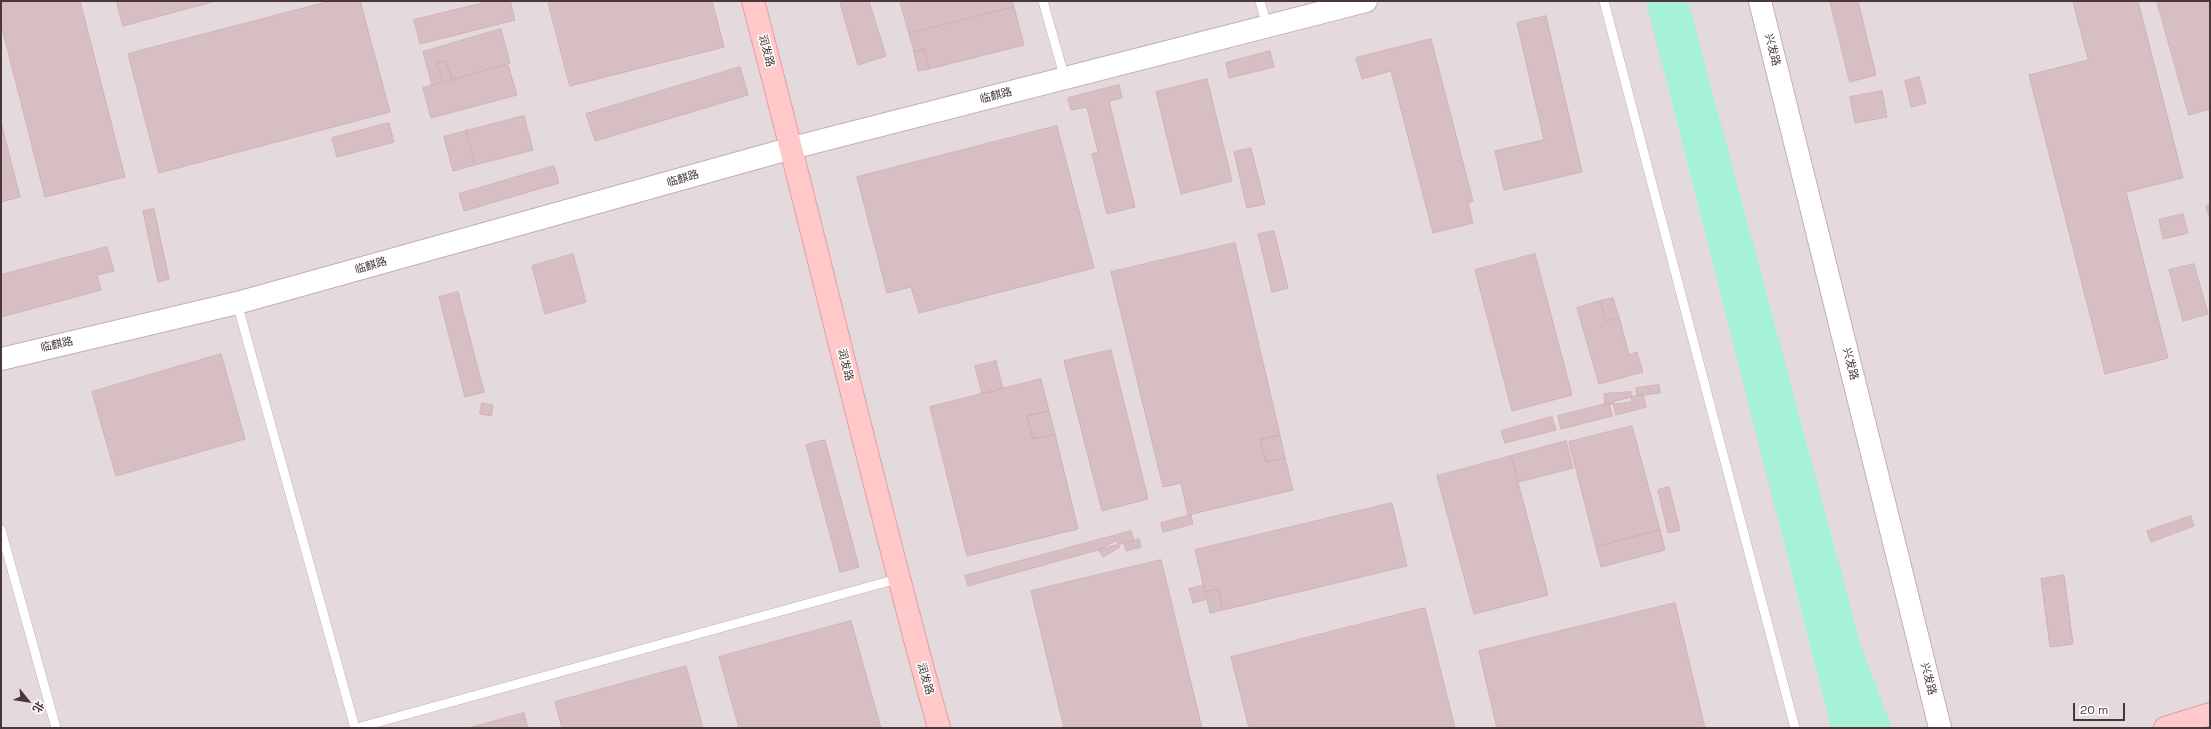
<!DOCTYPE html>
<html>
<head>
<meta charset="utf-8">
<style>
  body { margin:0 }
  #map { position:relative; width:2211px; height:729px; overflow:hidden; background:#f5e9ea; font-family:"Space Grotesk","Noto Sans SC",sans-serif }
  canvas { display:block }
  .frame { position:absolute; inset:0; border:2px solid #49373a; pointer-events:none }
  .north { position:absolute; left:8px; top:681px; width:40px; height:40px; -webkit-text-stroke:3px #fff; paint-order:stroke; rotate:120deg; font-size:11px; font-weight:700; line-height:16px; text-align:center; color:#49373a }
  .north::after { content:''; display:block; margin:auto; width:14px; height:18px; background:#49373a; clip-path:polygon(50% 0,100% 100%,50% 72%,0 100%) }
  .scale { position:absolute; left:2073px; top:703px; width:52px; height:18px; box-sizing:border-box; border:2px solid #49373a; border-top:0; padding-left:5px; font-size:12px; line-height:14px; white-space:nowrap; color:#49373a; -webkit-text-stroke:3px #fff; paint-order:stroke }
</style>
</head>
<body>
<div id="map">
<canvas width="2211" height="729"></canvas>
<div class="frame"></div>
<div class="north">北</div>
<div class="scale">20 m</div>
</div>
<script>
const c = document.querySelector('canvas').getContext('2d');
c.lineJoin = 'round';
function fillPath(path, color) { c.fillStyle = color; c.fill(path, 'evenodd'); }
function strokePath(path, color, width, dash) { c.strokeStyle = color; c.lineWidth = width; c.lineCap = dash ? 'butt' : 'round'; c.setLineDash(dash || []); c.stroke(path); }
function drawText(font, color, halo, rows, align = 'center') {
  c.font = font + ' "Space Grotesk","Noto Sans SC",sans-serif'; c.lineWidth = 3; c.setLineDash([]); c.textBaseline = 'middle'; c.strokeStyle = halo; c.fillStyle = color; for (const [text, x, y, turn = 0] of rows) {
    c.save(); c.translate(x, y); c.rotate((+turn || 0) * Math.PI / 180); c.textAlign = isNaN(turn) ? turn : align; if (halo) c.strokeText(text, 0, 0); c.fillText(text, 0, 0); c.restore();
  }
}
const industrial = new Path2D(`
  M1 1H2210V728H1Z`);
const water = new Path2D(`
  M1646 1H1688L1861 646 1892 728H1831Z`);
const building = new Path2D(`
  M1 1H80L125 177 45 197 1 24Z
  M117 1H216L123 26Z
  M331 1H360L390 112 159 173 128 54Z
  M491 1H510L515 20 420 44 414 20Z
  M548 1H712L724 47 570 86Z
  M845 1H869L886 56 858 65 840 3Z
  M900 1H1012L1014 7 909 33Z
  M1830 1H1858L1876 75 1850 82Z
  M2073 1H2138L2183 178 2126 192 2168 358 2105 374 2029 75 2088 60Z
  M2157 1H2210V109L2189 115Z
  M1014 7 1024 45 929 69 924 49 914 52 909 34Z
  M1546 16 1582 172 1504 190 1495 151 1544 140 1517 23Z
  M501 29 510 63 452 80 446 61 437 63 442 82 432 85 423 52Z
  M1431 39 1473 201 1468 203 1473 223 1433 233 1391 71 1362 79 1356 58Z
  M924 49 929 69 918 71 914 52Z
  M1270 51 1274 67 1229 78 1226 63Z
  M446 61 452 80 442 82 437 63Z
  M508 65 517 95 431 118 423 88Z
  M740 67 748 95 595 141 586 114Z
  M1919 77 1926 103 1911 107 1905 81Z
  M1207 79 1232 181 1181 194 1156 92Z
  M1119 85 1122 98 1109 101 1135 207 1107 214 1092 154 1098 152 1087 107 1071 110 1068 98Z
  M1882 91 1887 117 1855 123 1850 97Z
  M524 116 533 150 475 165 466 131Z
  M1 122 20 197 1 202Z
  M389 123 394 142 337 157 332 138Z
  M1057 126 1094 268 919 313 911 287 887 293 857 177Z
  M466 131 475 165 453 171 444 137Z
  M1251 148 1265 204 1247 208 1234 152Z
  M554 166 559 183 464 211 459 194Z
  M2210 205V220L2206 206Z
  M154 209 169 279 158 282 143 211Z
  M2183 214 2188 233 2163 239 2159 220Z
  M1274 231 1288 288 1272 292 1258 234Z
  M1235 243 1280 435 1260 440 1266 462 1285 458 1293 490 1188 515 1181 483 1163 487 1111 272Z
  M107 247 114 271 97 275 101 290 1 317V275Z
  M573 254 586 302 545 314 532 266Z
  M1535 254 1572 395 1512 411 1475 270Z
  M2194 264 2208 314 2183 321 2169 270Z
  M458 292 484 392 465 397 439 297Z
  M1613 298 1619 317 1606 321 1600 301Z
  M1600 301 1606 321 1619 317 1629 355 1637 352 1643 372 1599 384 1577 308Z
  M1111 350 1148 499 1102 511 1064 361Z
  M221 354 245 439 116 476 92 392Z
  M996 361 1003 389 982 394 975 366Z
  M1041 379 1049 411 1027 416 1033 439 1055 434 1078 529 967 556 930 407Z
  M1659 385 1660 393 1637 396 1636 388Z
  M1631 392 1632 402 1605 405 1604 394Z
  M1643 394 1646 407 1616 415 1613 402Z
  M482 403 493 405 491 416 480 414Z
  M1609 403 1612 416 1561 429 1558 416Z
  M1049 411 1055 434 1033 439 1027 416Z
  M1552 417 1556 430 1505 443 1501 431Z
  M1632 426 1660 530 1596 547 1569 442Z
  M1280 435 1285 458 1266 462 1260 440Z
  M825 440 859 567 840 572 806 445Z
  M1566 441 1573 468 1519 482 1511 456Z
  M1511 456 1548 595 1474 614 1437 476Z
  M1669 487 1680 530 1668 533 1658 490Z
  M1392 503 1407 566 1223 610 1218 589 1205 592 1195 550Z
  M1191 515 1193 524 1163 532 1161 523Z
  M2191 516 2194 526 2151 542 2147 531Z
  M1660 530 1665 550 1601 567 1596 547Z
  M1131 531 1134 540 968 586 965 576Z
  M1139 539 1141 547 1126 551 1124 544Z
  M1116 541 1120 547 1103 557 1099 550Z
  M1161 560 1202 728H1064L1031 591Z
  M2064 575 2073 644 2050 647 2041 579Z
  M1204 585 1208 599 1193 603 1189 589Z
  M1218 589 1223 610 1210 613 1205 592Z
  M1675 603 1705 728H1497L1479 651Z
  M1425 608 1455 728H1249L1231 657Z
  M851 621 881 728H739L719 657Z
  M686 666 703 728H562L555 702Z
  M524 713 528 728H469Z`);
const service = new Path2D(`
  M1043 1 1065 79
  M1260 1 1267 26
  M1604 1 1795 728
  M237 303 355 728
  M1 530 56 728
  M357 728 897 579`);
const tertiary = new Path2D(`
  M1760 1 1940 728
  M1 359 237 303 792 148 1366 1`);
const secondary = new Path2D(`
  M753 1C817 243 872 487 939 728
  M2165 728 2210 714`);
const streetNames = [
  ["兴发路",1772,50,76],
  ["润发路",766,51,75],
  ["临麒路",996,96,-14],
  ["临麒路",683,179,-16],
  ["临麒路",371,266,-16],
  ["临麒路",57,345,-13],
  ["兴发路",1850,364,76],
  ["润发路",845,365,76],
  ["润发路",925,679,74],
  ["兴发路",1928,679,76]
];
fillPath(industrial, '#e4dadd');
fillPath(water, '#a5f2d6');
fillPath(building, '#d7bec2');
strokePath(building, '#d2b1b6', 1);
strokePath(service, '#c3aeb1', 10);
strokePath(tertiary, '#c3aeb1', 24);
strokePath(secondary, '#de9ea1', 24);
strokePath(service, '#fff', 9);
strokePath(tertiary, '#fff', 22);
strokePath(secondary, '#ffc9c9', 22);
drawText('11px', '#49373a', '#fff', streetNames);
</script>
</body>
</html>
